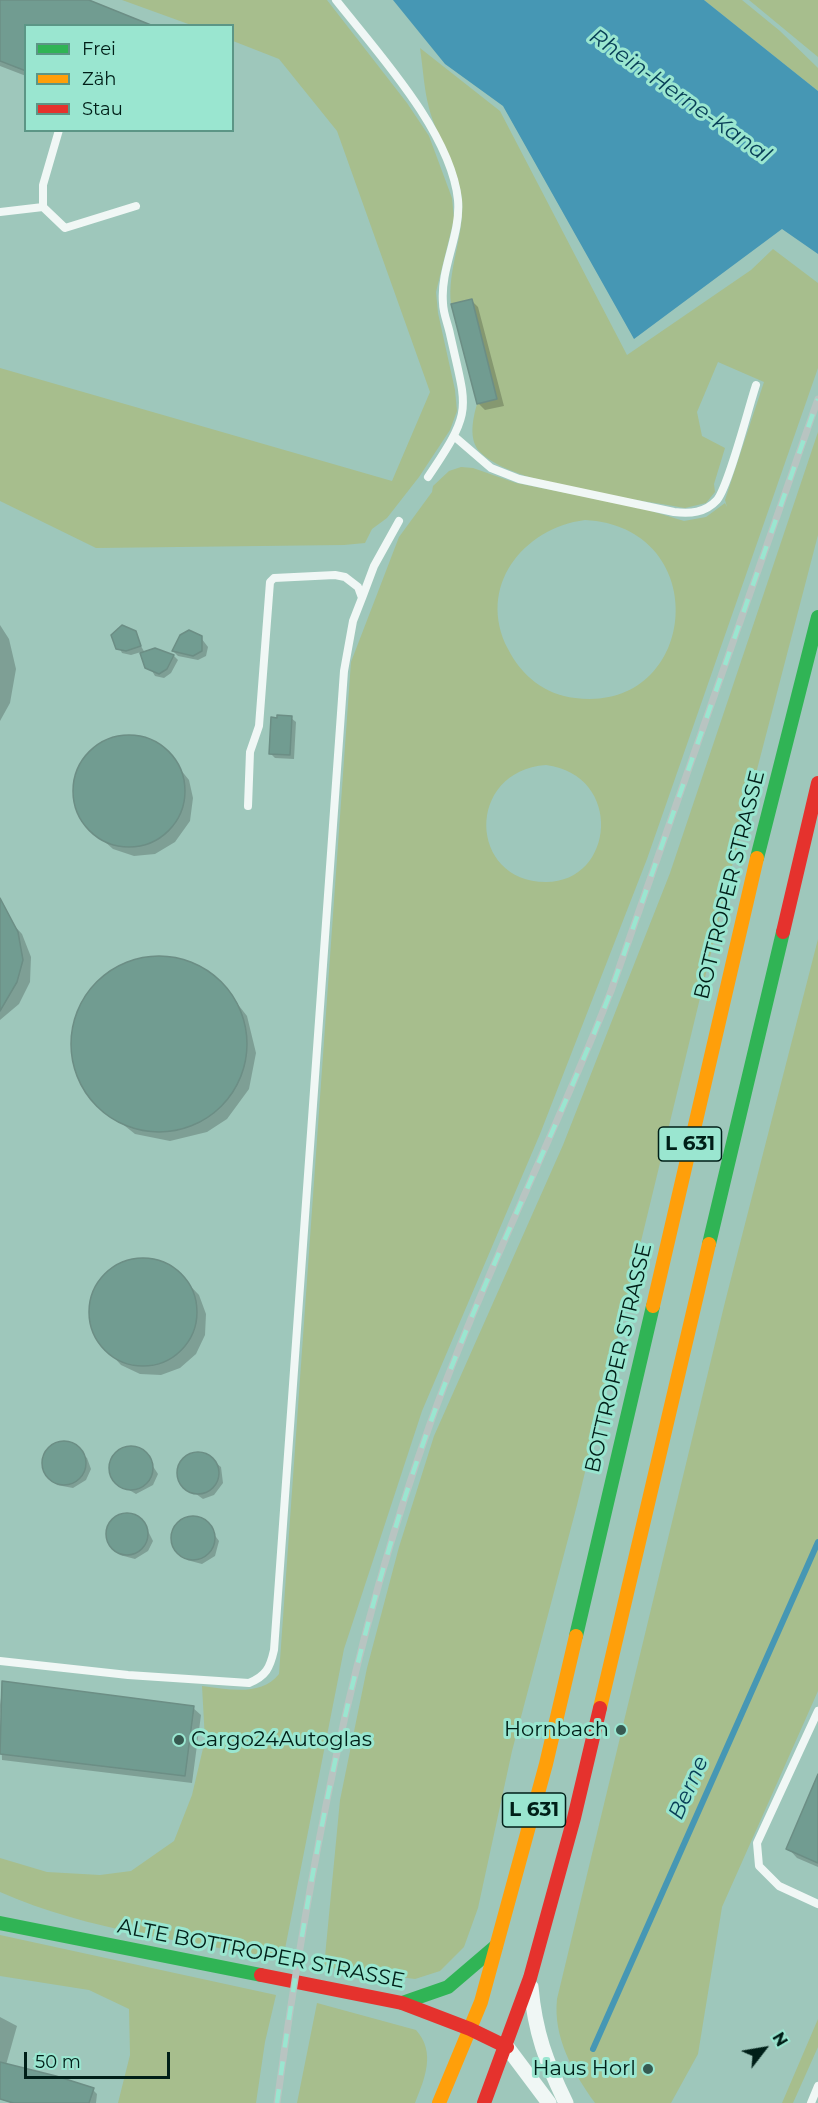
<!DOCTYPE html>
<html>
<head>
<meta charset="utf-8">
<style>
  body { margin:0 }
  #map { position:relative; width:818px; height:2103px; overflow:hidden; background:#9ec7bb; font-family:Montserrat,sans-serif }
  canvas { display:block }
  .legend { position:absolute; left:24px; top:24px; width:210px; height:108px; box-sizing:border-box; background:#9ae6d0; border:2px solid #5c9686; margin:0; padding:8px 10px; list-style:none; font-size:18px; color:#001f18 }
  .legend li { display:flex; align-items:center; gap:12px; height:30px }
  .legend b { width:30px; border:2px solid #5c9686 }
  .north { position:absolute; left:734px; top:2019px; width:60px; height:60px; -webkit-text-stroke:4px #9ae6d0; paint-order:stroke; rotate:59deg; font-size:16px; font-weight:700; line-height:24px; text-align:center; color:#001f18 }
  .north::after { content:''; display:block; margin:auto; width:21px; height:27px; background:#001f18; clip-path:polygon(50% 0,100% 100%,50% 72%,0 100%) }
  .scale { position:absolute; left:24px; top:2052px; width:146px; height:27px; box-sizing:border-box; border:3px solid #001f18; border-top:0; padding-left:8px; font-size:18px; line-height:21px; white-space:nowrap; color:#001f18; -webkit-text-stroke:4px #9ae6d0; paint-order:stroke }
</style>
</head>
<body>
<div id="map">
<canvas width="818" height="2103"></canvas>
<ul class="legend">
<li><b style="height:8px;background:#30b455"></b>Frei</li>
<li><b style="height:8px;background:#ff9f0a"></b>Zäh</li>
<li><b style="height:8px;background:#e5322d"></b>Stau</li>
</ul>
<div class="north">N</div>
<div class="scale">50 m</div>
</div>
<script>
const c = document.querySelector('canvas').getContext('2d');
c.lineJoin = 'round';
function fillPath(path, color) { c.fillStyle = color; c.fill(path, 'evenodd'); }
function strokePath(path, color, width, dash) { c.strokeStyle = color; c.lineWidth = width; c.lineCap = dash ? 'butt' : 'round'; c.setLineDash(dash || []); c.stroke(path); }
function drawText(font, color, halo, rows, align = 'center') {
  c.font = font + ' Montserrat,sans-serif'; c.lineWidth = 6; c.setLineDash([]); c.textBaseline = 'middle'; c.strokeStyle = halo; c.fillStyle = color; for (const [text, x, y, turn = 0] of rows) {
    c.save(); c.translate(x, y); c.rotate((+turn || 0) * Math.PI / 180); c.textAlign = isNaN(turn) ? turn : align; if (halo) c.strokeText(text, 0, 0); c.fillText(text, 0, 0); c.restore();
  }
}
const green = new Path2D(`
  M122 0H327L407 103 429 136 452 198 454 219 436 292 438 313 455 390 457 411 450 430 419 477 387 518 372 529 365 543 344 545 96 548 0 501V368L392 481 430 392 337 131 279 59 233 41 232 26 191 25Z
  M704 0H742L780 31 818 68V91Z
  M749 0H818V57Z
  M420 48 500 111 627 355 751 270 773 249 818 283V368L647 859 540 1134 422 1411 344 1649 283 1959C188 1942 89 1931 0 1892V1858L47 1872 100 1875 131 1871 174 1841 192 1795 205 1740 202 1686C228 1689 261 1697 279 1674L351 662 399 537 432 492 433 486 449 471 461 467 473 468 516 483 638 507 684 521 706 517 725 503 727 507 725 500 764 382 718 362 697 412 702 436 725 448 714 484 715 492 706 503 685 508C636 499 512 485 480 452 468 440 473 418 477 404L497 398 472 299 451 304C447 269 465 235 462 199 458 166 437 139 429 108 424 89 423 68 420 48ZM585 520C716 527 699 714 575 698 545 695 521 675 508 649 476 587 523 528 585 520ZM546 765C624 775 615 882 546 882 468 882 465 771 546 765Z
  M818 432V535L734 858 577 1505 512 1751 478 1908 464 1947 440 1971 415 1979 324 1967 340 1800 367 1668 399 1547 434 1436 563 1145 670 873Z
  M818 939V1691L722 1907 698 2054 671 2103H595C573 2072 553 2038 557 1999L725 1302Z
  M0 1935 276 1995 265 2042 256 2103H118L130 2055 129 2009 89 1990 0 1976Z
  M317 2003 416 2030C436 2052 425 2078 415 2103H297Z
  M818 2019V2047L793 2103H782Z`);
const water = new Path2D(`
  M393 0H704L818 91V254L782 229 634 339 503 106 445 64Z`);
const shadow = new Path2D(`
  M0 0H85L143 26H26V76L0 66Z
  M471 300 478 307 504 406 485 410 478 403Z
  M0 625 9 639 16 669 10 703 0 721Z
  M118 628 131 629 145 653 155 649 174 656 178 660 171 673 164 678 155 676 141 652 131 655 122 653 113 635Z
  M189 631 198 634 208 647 206 656 198 660 178 656 173 651Z
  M291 718 296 722 294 759 275 758 270 753Z
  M130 737 151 741 167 753 189 780 193 798 190 821 175 842 155 854 134 856 113 849 86 825 77 807 75 784 80 767 92 750 110 740Z
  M0 910 22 934 31 957 30 982 19 1004 0 1020Z
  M155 957 185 961 210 974 225 988 247 1016 256 1053 249 1089 227 1119 207 1132 170 1141 135 1134 95 1102 77 1070 73 1040 76 1020 91 991 109 973 124 965Z
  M135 1259 156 1260 174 1269 199 1295 206 1314 205 1335 196 1354 180 1368 161 1375 140 1374 121 1365 97 1339 90 1320 91 1299 100 1280 115 1266Z
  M61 1443 76 1447 87 1458 91 1469 86 1480 73 1488 57 1485 44 1466 48 1451Z
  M128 1447 143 1451 158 1474 153 1485 136 1494 119 1484 110 1467 115 1455Z
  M203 1453 221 1467 223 1483 214 1495 203 1499 181 1483 177 1471 188 1455Z
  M128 1513 144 1523 153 1541 148 1551 135 1559 120 1555 107 1537 111 1522Z
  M194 1517 205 1522 219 1541 215 1556 202 1564 187 1560 172 1537 177 1527Z
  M3 1683 193 1708 201 1715 192 1783 2 1760 0 1705Z
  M818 1778V1867L797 1858 788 1848Z
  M0 2017 17 2026 6 2065 93 2090 97 2094 96 2103H10L0 2082Z`);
const stream = new Path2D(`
  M593 2049 818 1542`);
const building = new Path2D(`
  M0 0H89L151 25 26 26V71L0 61Z
  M472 299 497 399 477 404 451 304Z
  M122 625 136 631 141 646 126 651 116 649 111 635Z
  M189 630 202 636V651L193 656 172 651 180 635Z
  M155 648 174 655 167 669 159 674 145 668 140 653Z
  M277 715 292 716 290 755 269 754 271 717 277 718Z
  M73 791a56 56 0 1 1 112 0a56 56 0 1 1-112 0Z
  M0 898 18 932 23 960 17 982 0 1011Z
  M71 1044a88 88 0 1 1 176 0a88 88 0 1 1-176 0Z
  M89 1312a54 54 0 1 1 108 0a54 54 0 1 1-108 0Z
  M42 1463a22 22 0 1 1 44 0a22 22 0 1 1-44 0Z
  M109 1468a22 22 0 1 1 44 0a22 22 0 1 1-44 0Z
  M177 1473a21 21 0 1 1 42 0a21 21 0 1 1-42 0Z
  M106 1534a21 21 0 1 1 42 0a21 21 0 1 1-42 0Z
  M171 1538a22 22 0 1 1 44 0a22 22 0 1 1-44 0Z
  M2 1681 194 1706 185 1776 0 1754Z
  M818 1774V1863L786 1849Z
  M0 2062 56 2076 94 2088 89 2103H13L0 2099Z`);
const lane = new Path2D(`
  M336 0C377 52 451 132 458 200 461 235 440 268 443 303 443 313 448 324 450 334 467 411 474 409 428 477
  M59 130 43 185V207L65 228 136 206
  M0 212 43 207
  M455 437 491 468 519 479 674 512C690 514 705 513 717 500 729 485 748 409 756 385
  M362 598 374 566 399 521
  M0 1661 128 1675 249 1683C266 1676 270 1668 274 1650L344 671 353 621 362 598 358 587 345 577 335 575 274 578 270 582 259 726 250 752 248 806
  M818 1711 757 1843 759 1866 779 1886 818 1904
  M811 2103 818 2086`);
const street = new Path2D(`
  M531 1987C535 2032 546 2062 566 2103
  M507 2047 549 2103`);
const fast = new Path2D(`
  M757 858 818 617
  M709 1244 783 932
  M576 1636 653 1306
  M0 1923 261 1975
  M402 2003 448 1987 496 1946`);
const slow = new Path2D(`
  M653 1306 757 858
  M600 1708 709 1244
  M439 2103 481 2002 546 1764 576 1636`);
const jam = new Path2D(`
  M783 932 818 783
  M261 1975 402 2003 470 2029 507 2047
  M484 2103 530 1978 574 1818 600 1708`);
const rail = new Path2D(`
  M277 2103C308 1873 351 1643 430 1424 483 1277 554 1137 611 991L818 399`);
const markers = [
  [621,1730,6,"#375a51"],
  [179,1740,6,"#375a51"],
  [648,2069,6,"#375a51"]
];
const shields = [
  [690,1144,63],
  [534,1810,63]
];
const shieldNames = [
  ["L 631",690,1144],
  ["L 631",534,1810]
];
const streetNames = [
  ["BOTTROPER STRASSE",730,885,-76],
  ["BOTTROPER STRASSE",619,1358,-77],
  ["ALTE BOTTROPER STRASSE",261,1954,11]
];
const poiNames = [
  ["Hornbach",609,1730],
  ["Cargo24Autoglas",191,1740,"left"],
  ["Haus Horl",636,2069]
];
const waterNames = [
  ["Rhein-Herne-Kanal",680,96,35],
  ["Berne",689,1788,-66]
];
fillPath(green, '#a7be8d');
fillPath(water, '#4697b4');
fillPath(shadow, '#0003');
strokePath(stream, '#4697b4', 6);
fillPath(building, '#719c91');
strokePath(building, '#6c8e85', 1.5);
strokePath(lane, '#f0f7f5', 8);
strokePath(street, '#f0f7f5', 15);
strokePath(fast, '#30b455', 14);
strokePath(slow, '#ff9f0a', 14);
strokePath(jam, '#e5322d', 14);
strokePath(rail, '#b8c4c1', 7);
strokePath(rail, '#9ae6d0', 4.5, [14]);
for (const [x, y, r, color] of markers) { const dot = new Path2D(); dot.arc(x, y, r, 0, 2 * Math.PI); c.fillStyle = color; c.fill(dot); strokePath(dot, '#9ae6d0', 2); }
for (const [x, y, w] of shields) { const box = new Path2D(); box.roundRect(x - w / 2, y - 17, w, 34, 4.5); c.fillStyle = '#9ae6d0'; c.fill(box); strokePath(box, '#001f18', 1.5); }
drawText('bold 20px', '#001f18', null, shieldNames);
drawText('21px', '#001f18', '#9ae6d0', streetNames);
drawText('21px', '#001f18', '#9ae6d0', poiNames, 'right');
drawText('italic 22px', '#083e57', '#9ae6d0', waterNames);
</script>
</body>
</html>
